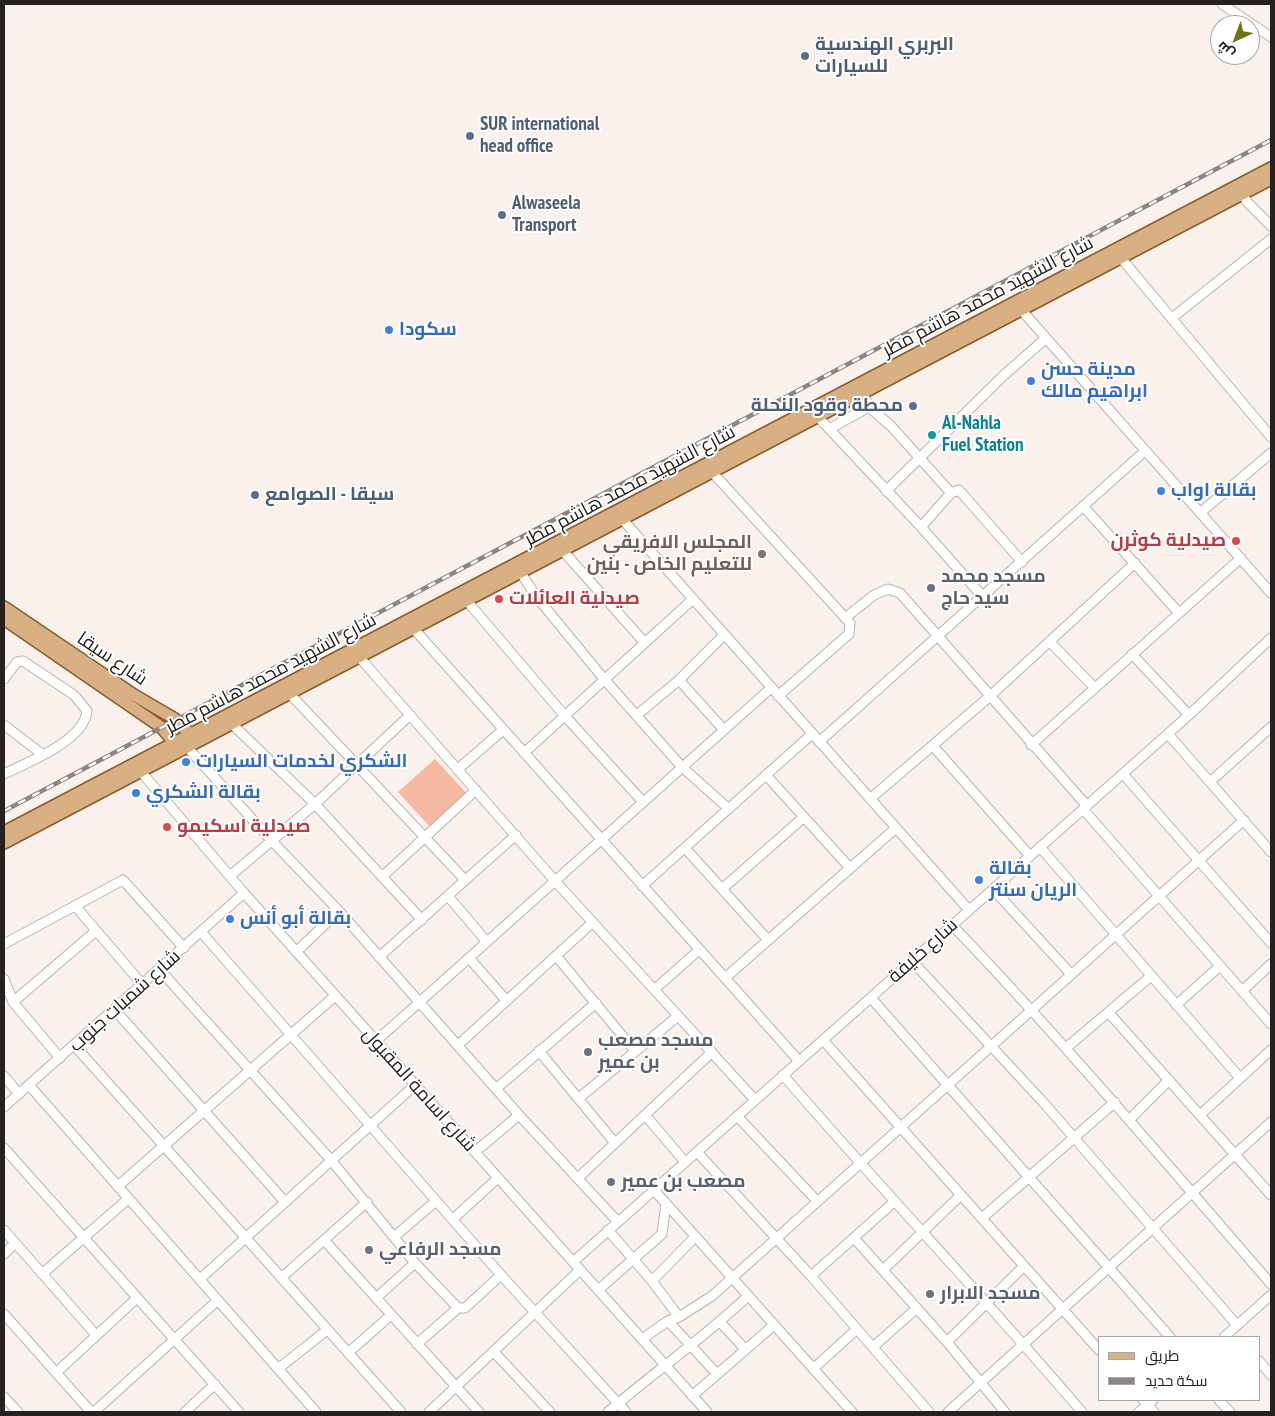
<!DOCTYPE html>
<html>
<head>
<meta charset="utf-8">
<style>
  body { margin:0 }
  #map { position:relative; width:1275px; height:1416px; overflow:hidden; background:#faf0ec; font-family:"PT Sans Narrow",Cairo,sans-serif }
  canvas { display:block }
  .frame { position:absolute; inset:0; border:5px solid #242120; pointer-events:none }
  .legend { position:absolute; left:1098px; top:1336px; width:162px; height:65px; box-sizing:border-box; background:#fff; border:1px solid #a7a6a6; margin:0; padding:6px 9px; list-style:none; font-size:15px; color:#242120 }
  .legend li { display:flex; align-items:center; gap:10px; height:25px }
  .legend b { width:25px; border:1px solid #a7a6a6 }
  .north { position:absolute; left:1210px; top:15px; width:50px; height:50px; box-sizing:border-box; background:#fff; border:1px solid #a7a6a6; border-radius:50%; rotate:223deg; font-size:14px; font-weight:700; line-height:20px; text-align:center; color:#242120 }
  .north::after { content:''; display:block; margin:auto; width:18px; height:22px; background:#727114; clip-path:polygon(50% 0,100% 100%,50% 72%,0 100%) }
</style>
</head>
<body>
<div id="map">
<canvas width="1275" height="1416"></canvas>
<div class="frame"></div>
<ul class="legend">
<li><b style="height:6px;background:#d9b084"></b>طريق</li>
<li><b style="height:6px;background:#8c8583"></b>سكة حديد</li>
</ul>
<div class="north">ش</div>
</div>
<script>
const c = document.querySelector('canvas').getContext('2d');
c.lineJoin = 'round';
function fillPath(path, color) { c.fillStyle = color; c.fill(path, 'evenodd'); }
function strokePath(path, color, width, dash) { c.strokeStyle = color; c.lineWidth = width; c.lineCap = dash ? 'butt' : 'round'; c.setLineDash(dash || []); c.stroke(path); }
function drawText(font, color, halo, rows, align = 'center') {
  c.font = font + ' "PT Sans Narrow",Cairo,sans-serif'; c.lineWidth = 4; c.setLineDash([]); c.textBaseline = 'middle'; c.strokeStyle = halo; c.fillStyle = color; for (const [text, x, y, turn = 0] of rows) {
    c.save(); c.translate(x, y); c.rotate((+turn || 0) * Math.PI / 180); c.textAlign = isNaN(turn) ? turn : align; if (halo) c.strokeText(text, 0, 0); c.fillText(text, 0, 0); c.restore();
  }
}
const green = new Path2D(`
  M435 759 467 794 430 827 398 792Z`);
const minor = new Path2D(`
  M1222 4 1271 37
  M1240 188 1247 202 1271 226
  M1121 258 1271 437
  M1017 305 1271 593
  M1172 318 1271 239
  M861 389 869 407 891 426 951 493
  M819 418 921 527 983 597
  M829 429 869 407
  M713 473 850 623 849 634 778 696
  M886 491 1003 376 1045 339
  M1083 506 1179 613
  M1200 513 1271 453
  M623 520 969 910
  M921 527 951 493 959 490 1022 562
  M563 551 645 643
  M521 573 535 595 604 679 682 767 729 809
  M467 601 564 715 643 802
  M845 618 874 595 888 589 900 593 1087 806
  M414 629 799 1061
  M1050 642 1095 688
  M1132 654 1189 715
  M360 658 555 881 755 1100
  M4 679 17 662 23 661 74 695 87 711C84 741 28 762 4 774
  M679 680 724 730
  M290 694 465 880
  M637 715 679 680 724 635
  M232 724 315 804 422 920
  M4 725 42 754
  M1168 734 1271 852
  M819 742 1145 451
  M1031 745 1241 558
  M933 746 1030 856
  M187 747 272 841 339 911 519 1115 618 1222
  M524 753 693 599
  M137 767 244 893 707 1412
  M458 769 503 730
  M1123 774 1271 943
  M766 775 850 868
  M1210 782 1271 727
  M870 799 989 697 1135 563
  M1083 809 1271 1024
  M1040 847 1240 1078
  M685 848 768 940
  M230 876 315 804 410 715
  M383 876 476 790
  M642 886 812 734
  M722 889 804 817
  M993 889 1070 973
  M448 896 487 942
  M76 907 142 984
  M952 925C1063 1041 1166 1163 1271 1284
  M202 933 501 1275 626 1412
  M4 944 123 880 184 948
  M296 952 339 911
  M379 957 516 835
  M557 957 635 1051
  M469 958 506 1000
  M912 961 1043 1102 1237 1325
  M159 969 331 1160 415 1263 458 1308
  M725 978 896 828
  M4 979 13 1002 60 1058
  M655 989 699 950
  M1242 991 1271 964
  M871 998 1170 1337
  M13 1002 96 931
  M1176 1005 1220 966
  M114 1009 285 1202
  M1109 1013 1271 1195
  M823 1040 1099 1350
  M376 1041 771 688
  M74 1045 401 1412
  M458 1045 593 922
  M1066 1048 1151 976
  M539 1051 615 1143
  M783 1075C881 1189 985 1298 1082 1412
  M4 1076 19 1094
  M29 1085 316 1412
  M497 1088 596 1003
  M579 1098 678 1016
  M4 1107 244 893
  M1200 1115 1271 1050
  M646 1116 685 1162
  M737 1116 817 1201
  M1130 1119 1169 1080
  M4 1148 239 1412
  M475 1152 519 1115
  M697 1152 811 1276 929 1412
  M578 1178 712 1052
  M118 1186 335 996
  M654 1190 852 1412
  M982 1218 1115 1102
  M453 1219 498 1178
  M4 1230 96 1335
  M608 1230 652 1281
  M394 1237 436 1201
  M855 1239 947 1342 1005 1412
  M324 1240 479 1412
  M4 1254 15 1243
  M573 1262 1189 715 1271 638
  M883 1270 961 1195
  M42 1274 128 1199
  M811 1276 894 1202
  M281 1278 367 1202
  M200 1279 415 1085
  M598 1290 662 1234 666 1203
  M376 1298 415 1263
  M4 1314 91 1412
  M679 1317 712 1296 1244 820
  M668 1321 717 1374
  M720 1322 745 1349
  M1224 1337 1271 1295
  M642 1339 668 1321 679 1317 652 1281 695 1237
  M947 1342 1024 1266
  M417 1344 458 1308H465L501 1275
  M873 1347 917 1308
  M494 1352 550 1412
  M348 1353 391 1315
  M1259 1361 1271 1375
  M279 1368 327 1330
  M813 1369 857 1329
  M57 1372 137 1298
  M692 1396 774 1325
  M4 1397 18 1412
  M1143 1400 1154 1412
  M1219 1400 1230 1412
  M94 1412 218 1300
  M185 1412 215 1384
  M429 1412 580 1270
  M608 1412C654 1372 704 1338 748 1296
  M948 1412 1271 1122
  M1139 1412 1153 1400`);
const major = new Path2D(`
  M4 607 134 695 175 719 195 739
  M4 619 161 727 179 748
  M4 832 1271 168
  M4 843 1271 179`);
const rail = new Path2D(`
  M4 811 1271 140`);
const markers = [
  [805,56,5,"#5c6f8a"],
  [470,136,5,"#5c6f8a"],
  [502,215,5,"#5c6f8a"],
  [389,330,5,"#3f7fe0"],
  [1031,381,5,"#3f7fe0"],
  [913,406,5,"#5c6f8a"],
  [932,435,5,"#0f9aa8"],
  [1161,491,5,"#3f7fe0"],
  [255,495,5,"#5c6f8a"],
  [1236,541,5,"#e0444e"],
  [762,554,5,"#8d6e63"],
  [931,588,5,"#6b7280"],
  [499,599,5,"#e0444e"],
  [186,762,5,"#3f7fe0"],
  [136,793,5,"#3f7fe0"],
  [167,827,5,"#e0444e"],
  [979,880,5,"#3f7fe0"],
  [230,919,5,"#3f7fe0"],
  [588,1052,5,"#6b7280"],
  [611,1182,5,"#6b7280"],
  [369,1250,5,"#6b7280"],
  [930,1294,5,"#6b7280"]
];
const serviceNames = [
  ["البربري الهندسية",815,45],
  ["للسيارات",815,67],
  ["SUR international",480,125],
  ["head office",480,147],
  ["Alwaseela",512,204],
  ["Transport",512,226],
  ["محطة وقود النحلة",903,406,"right"],
  ["سيقا - الصوامع",265,495]
];
const streetNames = [
  ["شارع الشهيد محمد هاشم مطر",988,297,-28],
  ["شارع الشهيد محمد هاشم مطر",630,486,-28],
  ["شارع سيقا",112,659,34],
  ["شارع الشهيد محمد هاشم مطر",271,674,-28],
  ["شارع خليفة",923,951,-42],
  ["شارع شمبات جنوب",125,1001,-42],
  ["شارع اسامة المقبول",419,1090,48]
];
const shopNames = [
  ["سكودا",399,330],
  ["مدينة حسن",1041,370],
  ["ابراهيم مالك",1041,392],
  ["بقالة اواب",1171,491],
  ["الشكري لخدمات السيارات",196,762],
  ["بقالة الشكري",146,793],
  ["بقالة",989,869],
  ["الريان سنتر",989,891],
  ["بقالة أبو أنس",240,919]
];
const cultureNames = [
  ["Al-Nahla",942,424],
  ["Fuel Station",942,446]
];
const healthNames = [
  ["صيدلية كوثرن",1226,541,"right"],
  ["صيدلية العائلات",509,599],
  ["صيدلية اسكيمو",177,827]
];
const educationNames = [
  ["المجلس الافريقي",752,543],
  ["للتعليم الخاص - بنين",752,565]
];
const worshipNames = [
  ["مسجد محمد",941,577],
  ["سيد حاج",941,599],
  ["مسجد مصعب",598,1041],
  ["بن عمير",598,1063],
  ["مصعب بن عمير",621,1182],
  ["مسجد الرفاعي",379,1250],
  ["مسجد الابرار",940,1294]
];
fillPath(green, '#f5b9a2');
strokePath(minor, '#bbb2ae', 11);
strokePath(major, '#895c2c', 14);
strokePath(minor, '#fff', 9);
strokePath(major, '#d9b084', 11);
strokePath(rail, '#8c8583', 4.5);
strokePath(rail, '#fff', 2.5, [8]);
for (const [x, y, r, color] of markers) { const dot = new Path2D(); dot.arc(x, y, r, 0, 2 * Math.PI); c.fillStyle = color; c.fill(dot); strokePath(dot, '#fff', 2); }
drawText('bold 19px', '#4e5e75', '#fff', serviceNames, 'left');
drawText('19px', '#242120', '#fff', streetNames);
drawText('bold 19px', '#366cbe', '#fff', shopNames, 'left');
drawText('bold 19px', '#0d838f', '#fff', cultureNames, 'left');
drawText('bold 19px', '#be3a42', '#fff', healthNames, 'left');
drawText('bold 19px', '#785e54', '#fff', educationNames, 'right');
drawText('bold 19px', '#5b616d', '#fff', worshipNames, 'left');
</script>
</body>
</html>
